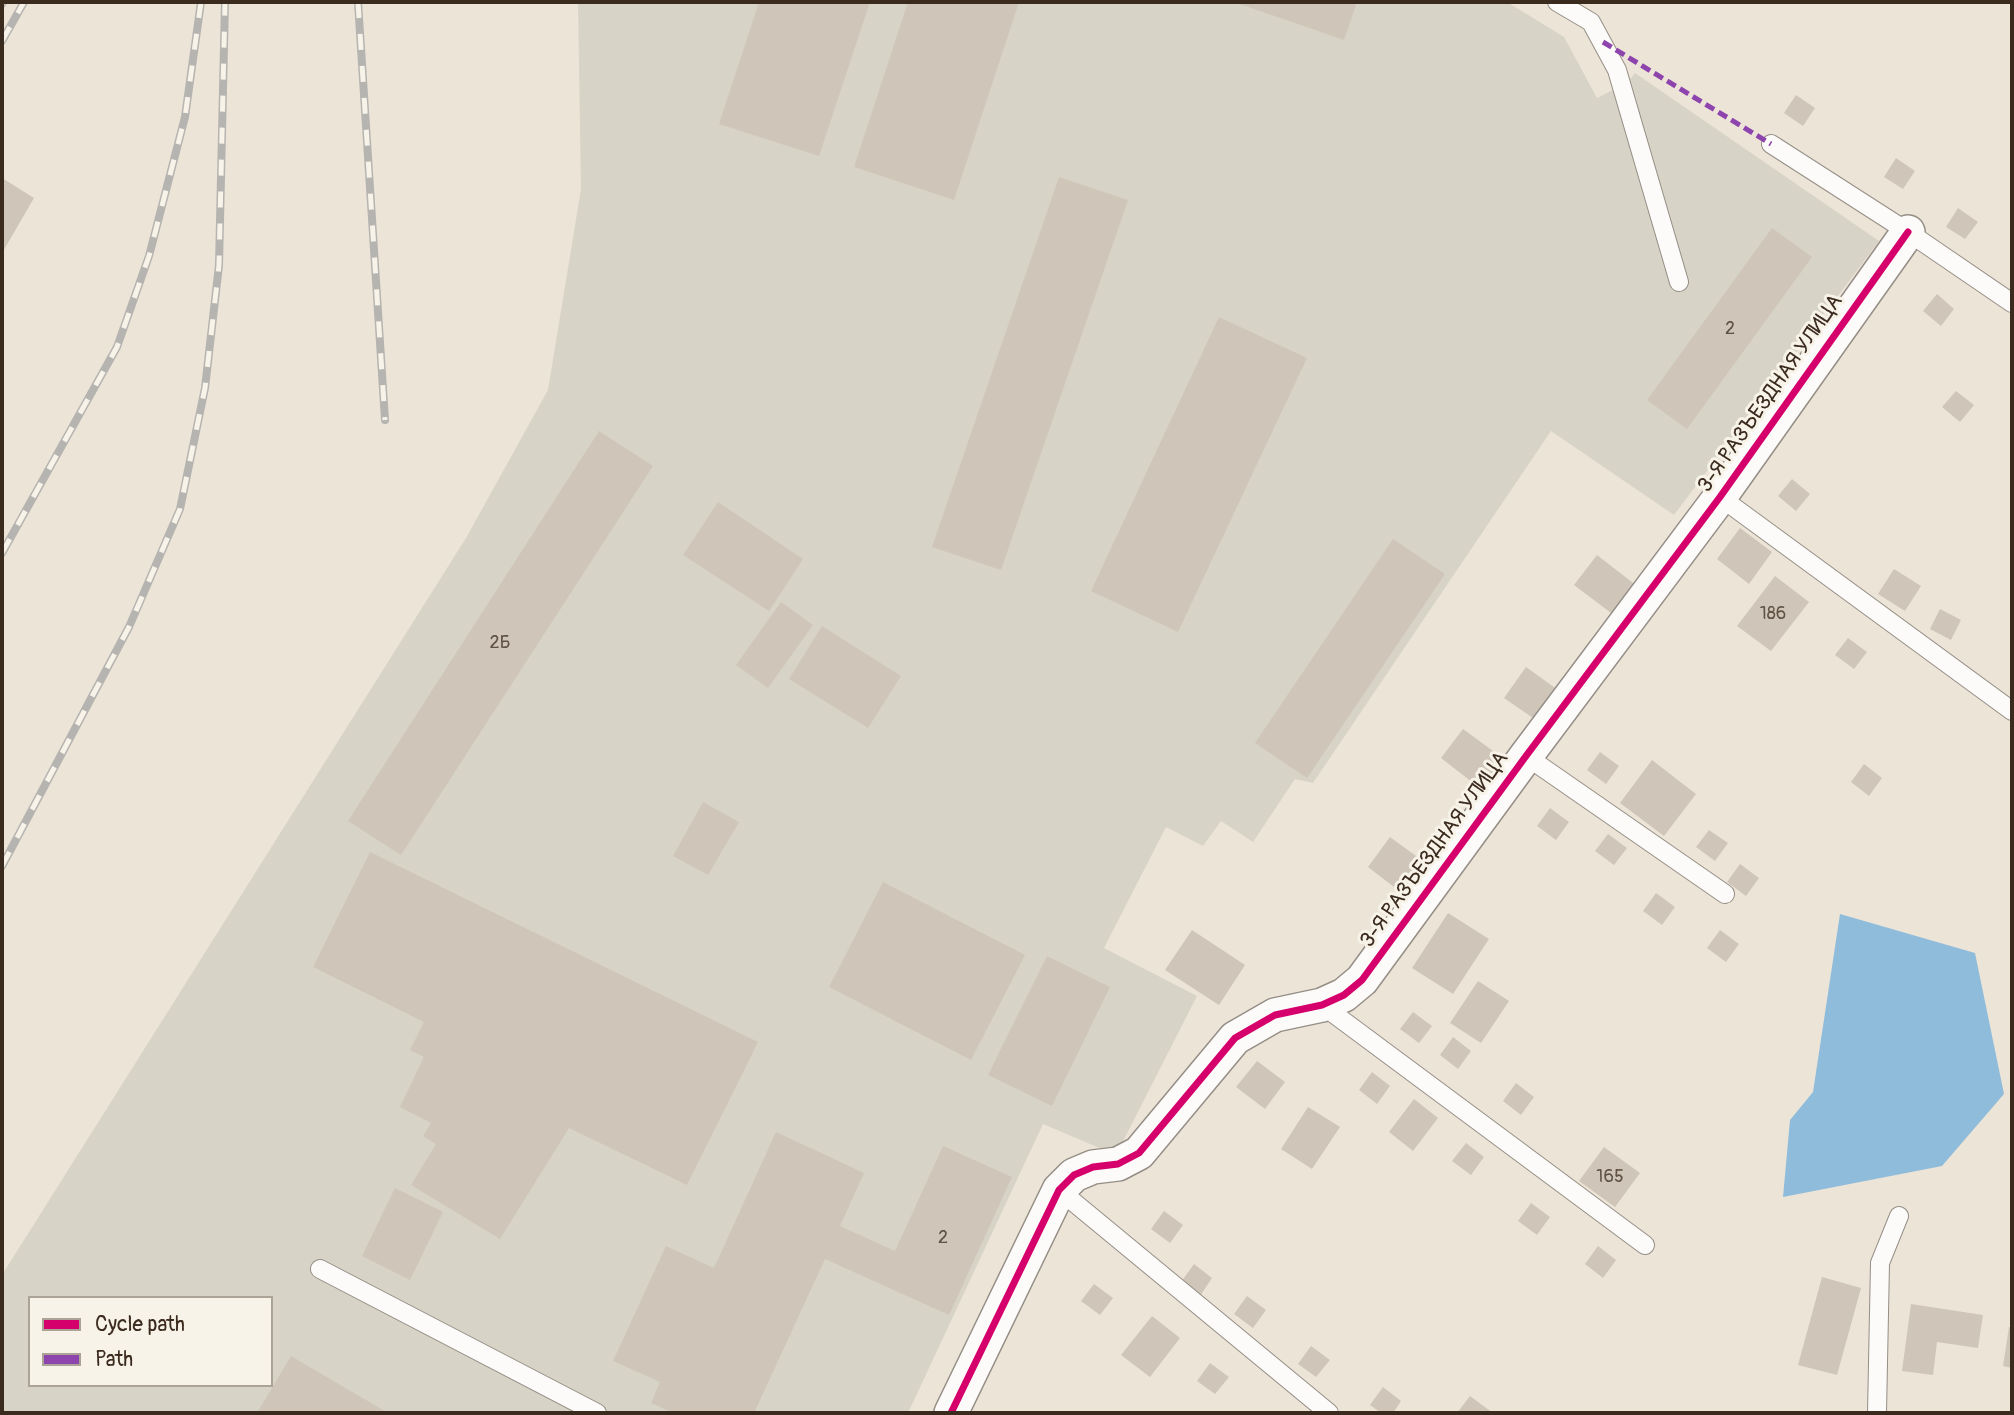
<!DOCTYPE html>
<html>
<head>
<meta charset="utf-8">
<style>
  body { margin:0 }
  #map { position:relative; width:2014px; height:1415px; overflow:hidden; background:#ece4d7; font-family:Pangolin,sans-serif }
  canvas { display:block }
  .frame { position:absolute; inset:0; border:4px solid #3b2a1e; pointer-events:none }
  .legend { position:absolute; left:28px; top:1296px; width:245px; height:91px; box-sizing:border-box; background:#f7f3e8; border:2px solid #aca397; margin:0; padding:9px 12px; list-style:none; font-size:21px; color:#3b2a1e }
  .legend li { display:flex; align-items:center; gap:14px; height:35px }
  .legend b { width:35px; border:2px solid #aca397 }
</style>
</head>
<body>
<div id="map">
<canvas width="2014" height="1415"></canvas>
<div class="frame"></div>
<ul class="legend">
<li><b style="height:9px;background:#d6006c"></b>Cycle path</li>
<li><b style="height:9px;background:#8e44ad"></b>Path</li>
</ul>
</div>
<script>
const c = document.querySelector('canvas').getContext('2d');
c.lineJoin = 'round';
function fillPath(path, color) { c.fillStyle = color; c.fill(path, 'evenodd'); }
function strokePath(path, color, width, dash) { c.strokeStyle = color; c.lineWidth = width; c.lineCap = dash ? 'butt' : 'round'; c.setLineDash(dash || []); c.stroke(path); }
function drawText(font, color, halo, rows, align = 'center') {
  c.font = font + ' Pangolin,sans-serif'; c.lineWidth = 6; c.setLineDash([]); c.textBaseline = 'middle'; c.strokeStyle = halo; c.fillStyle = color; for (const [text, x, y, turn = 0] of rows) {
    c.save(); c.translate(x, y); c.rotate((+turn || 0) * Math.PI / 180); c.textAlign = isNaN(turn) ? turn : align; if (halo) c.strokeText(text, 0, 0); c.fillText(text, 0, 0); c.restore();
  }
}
const industrial = new Path2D(`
  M578 2H1507L1564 37 1597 98 1627 83 1635 73 1879 241 1674 515 1551 431 1313 783 1295 779 1253 842 1221 821 1203 846 1166 827 1104 948 1197 996 1116 1155 1043 1124 908 1413H2V1275L466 538 548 390 581 189ZM30 1298H271V1385H30Z`);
const water = new Path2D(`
  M1840 914 1975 953 2004 1094 1942 1166 1783 1197 1790 1120 1813 1092Z`);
const building = new Path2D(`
  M759 2H870L819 156 719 124Z
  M908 2H1019L954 200 854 167Z
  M1234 2H1357L1344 40Z
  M1796 95 1815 108 1803 126 1784 113Z
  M1896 158 1915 171 1903 189 1884 177Z
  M1059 177 1128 200 1001 570 932 547Z
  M2 178 34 198 2 253Z
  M1958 208 1978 222 1965 239 1946 227Z
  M1772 228 1812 257 1687 429 1647 400Z
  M1937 294 1954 309 1941 326 1923 311Z
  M1219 317 1307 358 1178 632 1091 591Z
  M1956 391 1974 405 1960 422 1942 407Z
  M599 431 653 466 401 855 348 821Z
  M1792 479 1810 494 1796 511 1778 496Z
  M718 502 803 559 769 611 683 555Z
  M1740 528 1772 552 1749 584 1717 559Z
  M1393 539 1445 574 1307 778 1255 743Z
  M1597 555 1637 586 1615 616 1574 585Z
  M1894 569 1921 586 1905 611 1878 594Z
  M1775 576 1809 602 1771 651 1737 626Z
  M781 602 813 625 768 688 736 665Z
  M1940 609 1961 620 1951 640 1930 629Z
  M822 626 901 676 868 728 789 679Z
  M1848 638 1867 652 1854 669 1835 655Z
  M1526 667 1558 690 1536 720 1504 698Z
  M1463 729 1504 759 1481 789 1441 758Z
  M1600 752 1619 766 1606 784 1587 770Z
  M1652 760 1696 794 1664 836 1620 803Z
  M1864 764 1882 778 1869 796 1851 782Z
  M703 802 739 822 708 875 673 856Z
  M1550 808 1569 822 1556 840 1537 826Z
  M1709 830 1728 843 1715 861 1696 847Z
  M1608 834 1627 848 1614 865 1595 851Z
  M1390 837 1431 867 1407 897 1368 867Z
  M370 852 758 1042 687 1185 569 1128 500 1239 411 1185 436 1144 423 1136 431 1123 400 1107 424 1057 410 1050 424 1022 313 967Z
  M1740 864 1759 878 1746 896 1727 882Z
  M883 882 1025 955 971 1060 829 987Z
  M1656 893 1675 907 1662 925 1643 911Z
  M1448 913 1489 939 1453 994 1412 968Z
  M1192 930 1245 965 1219 1005 1165 970Z
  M1720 930 1739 944 1726 962 1707 948Z
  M1047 956 1110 987 1052 1106 988 1075Z
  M1478 981 1509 1001 1481 1043 1450 1023Z
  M1413 1012 1432 1026 1419 1043 1400 1029Z
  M1453 1037 1471 1051 1458 1069 1440 1055Z
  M1257 1061 1285 1082 1265 1109 1236 1087Z
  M1372 1072 1390 1086 1377 1104 1359 1090Z
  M1516 1083 1534 1097 1521 1115 1503 1101Z
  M1414 1099 1438 1118 1413 1151 1389 1132Z
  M1308 1107 1340 1127 1312 1169 1281 1149Z
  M776 1132 864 1173 840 1226 895 1251 943 1146 1012 1177 949 1315 825 1259 754 1413H673L651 1403 660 1382 613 1361 666 1246 714 1268Z
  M1466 1143 1484 1157 1471 1175 1452 1161Z
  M1604 1147 1640 1173 1615 1207 1579 1181Z
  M395 1188 443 1212 410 1280 362 1256Z
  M1531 1203 1550 1217 1537 1235 1518 1221Z
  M1164 1211 1183 1225 1170 1243 1151 1229Z
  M1598 1246 1616 1260 1603 1278 1585 1264Z
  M1194 1264 1212 1278 1200 1296 1181 1282Z
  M1822 1277 1861 1288 1837 1375 1798 1365Z
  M1094 1284 1113 1298 1100 1315 1081 1301Z
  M1247 1296 1266 1310 1253 1328 1234 1314Z
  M1911 1304 1983 1315 1978 1348 1937 1342 1933 1375 1902 1371Z
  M1152 1316 1180 1338 1150 1377 1121 1355Z
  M2009 1327H2012V1368L2003 1366Z
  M1311 1346 1330 1360 1316 1377 1298 1364Z
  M291 1356 388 1413H257Z
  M1210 1363 1229 1377 1215 1394 1197 1381Z
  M1383 1387 1401 1401 1393 1413H1381L1370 1405Z
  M1470 1396 1493 1413H1457Z`);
const lane = new Path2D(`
  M1557 2 1591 22 1617 70 1679 282
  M1771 144 1908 232 2012 303
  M1720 497 2012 711
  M1526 756 1725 894
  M1322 1005 1645 1245
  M1059 1190 1329 1413
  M320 1269 597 1413
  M1877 1413 1880 1263 1899 1216`);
const street = new Path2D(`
  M951 1413 1059 1190 1074 1175 1093 1167 1118 1164 1139 1153 1235 1038 1275 1015 1322 1005 1344 995 1362 980 1526 756 1720 497 1908 232`);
const rail = new Path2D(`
  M358 2 385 420
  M2 4 3 2
  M2 41 24 2
  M2 553 117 347 149 256 185 117 201 2
  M2 866 129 627 180 509 205 388 219 265 225 2`);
const quiet = new Path2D(`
  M1603 42 1771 144`);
const cycleway = new Path2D(`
  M951 1413 1059 1190 1074 1175 1093 1167 1118 1164 1139 1153 1235 1038 1275 1015 1322 1005 1344 995 1362 980 1526 756 1720 497 1908 232`);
const numberNames = [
  ["2",1730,329],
  ["186",1773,614],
  ["2Б",500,643],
  ["165",1610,1177],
  ["2",943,1238]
];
const streetNames = [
  ["3-Я РАЗЪЕЗДНАЯ УЛИЦА",1771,394,-55],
  ["3-Я РАЗЪЕЗДНАЯ УЛИЦА",1435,850,-54]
];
fillPath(industrial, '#d7d3c6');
fillPath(water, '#90bcdb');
fillPath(building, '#cfc6b9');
strokePath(lane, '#958e86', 20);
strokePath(street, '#958e86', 36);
strokePath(lane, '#fcfbf9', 18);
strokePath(street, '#fcfbf9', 33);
strokePath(rail, '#b6b4b0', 8);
strokePath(rail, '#f7f3e8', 5, [16]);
strokePath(quiet, '#8e44ad', 5, [10, 5]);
strokePath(cycleway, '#d6006c', 7);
drawText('18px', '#605145', null, numberNames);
drawText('21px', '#3b2a1e', '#f7f3e8', streetNames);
</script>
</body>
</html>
